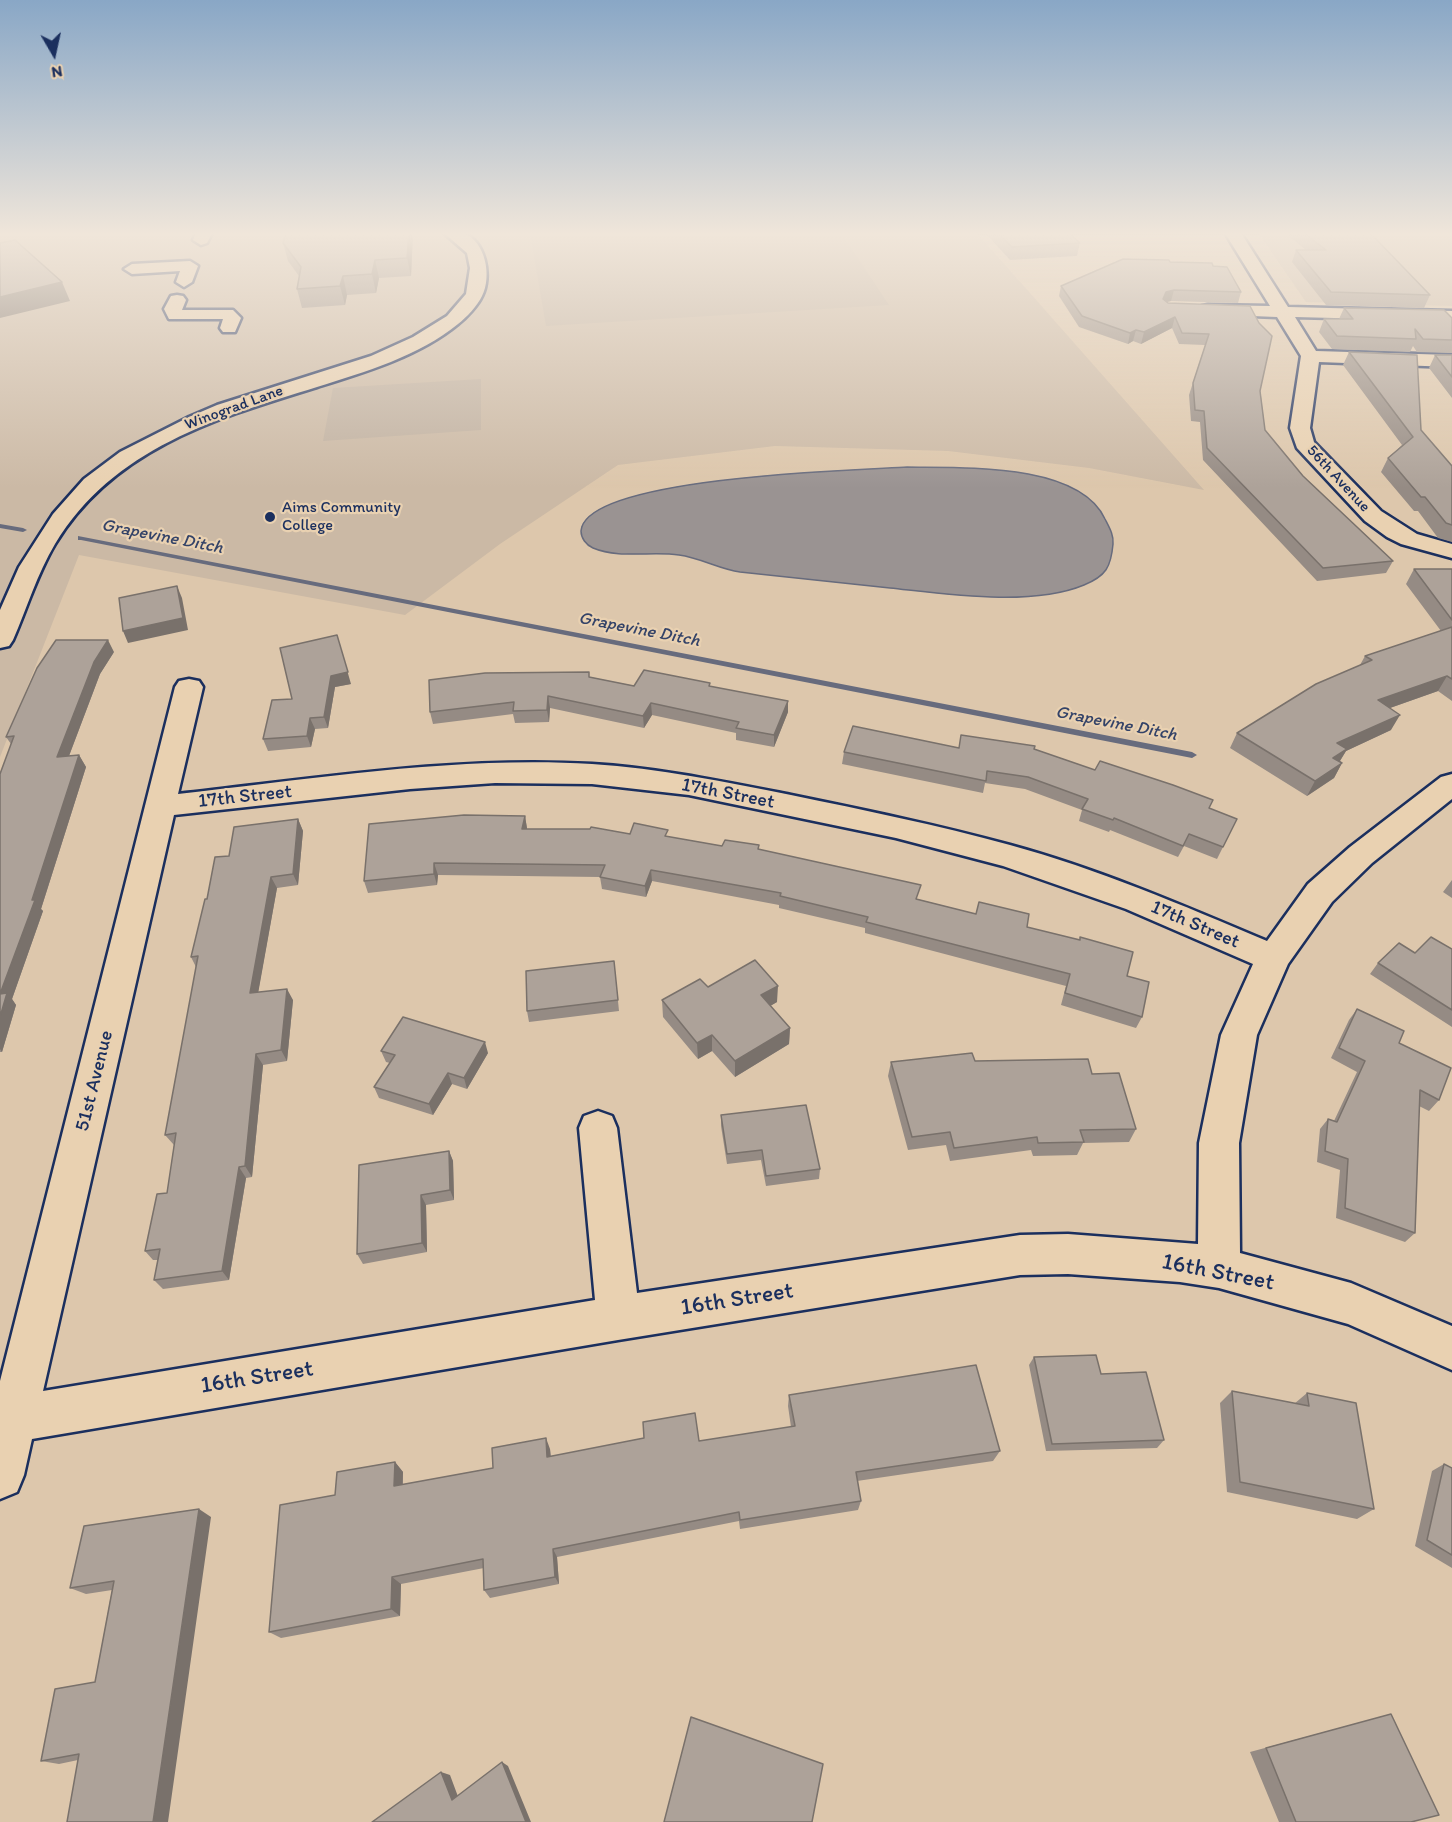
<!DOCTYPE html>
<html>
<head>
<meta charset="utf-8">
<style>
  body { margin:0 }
  #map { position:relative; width:1452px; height:1822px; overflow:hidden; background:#ddc7ac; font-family:Itim,sans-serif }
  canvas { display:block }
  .north { position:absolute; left:24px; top:24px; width:60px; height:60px; -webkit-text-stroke:4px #e9d1b1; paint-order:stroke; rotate:171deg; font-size:16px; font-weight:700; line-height:24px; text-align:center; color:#1b2f5e }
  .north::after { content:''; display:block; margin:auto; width:21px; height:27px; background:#1b2f5e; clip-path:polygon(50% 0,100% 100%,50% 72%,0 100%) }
</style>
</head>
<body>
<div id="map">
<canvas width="1452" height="1822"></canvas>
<div class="north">N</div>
</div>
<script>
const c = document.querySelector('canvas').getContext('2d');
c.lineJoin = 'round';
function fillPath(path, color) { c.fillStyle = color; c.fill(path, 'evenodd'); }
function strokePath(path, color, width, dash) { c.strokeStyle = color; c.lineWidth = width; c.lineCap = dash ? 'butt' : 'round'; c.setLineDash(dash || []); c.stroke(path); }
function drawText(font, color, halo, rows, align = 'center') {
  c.font = font + ' Itim,sans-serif'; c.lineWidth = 4.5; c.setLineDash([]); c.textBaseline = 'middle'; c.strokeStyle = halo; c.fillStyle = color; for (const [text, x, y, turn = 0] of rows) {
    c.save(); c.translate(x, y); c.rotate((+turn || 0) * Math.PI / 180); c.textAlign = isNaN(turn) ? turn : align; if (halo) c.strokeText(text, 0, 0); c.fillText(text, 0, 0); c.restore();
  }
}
const built = new Path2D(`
  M0 233H977L1204 490 1089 468 948 451 775 446 618 465 500 544 405 615 79 555 0 757Z
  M1258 233H1452V306L1306 302Z`);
const green = new Path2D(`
  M530 233H841L889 305 546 326Z
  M481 379V430L323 441 333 388Z`);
const water = new Path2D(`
  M907 467C960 468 1079 462 1105 519 1109 527 1114 535 1113 544 1111 567 1106 576 1084 585 1031 607 946 594 890 588 840 583 790 577 740 572 719 569 701 558 679 555 652 551 619 559 593 548 586 545 581 538 581 531 585 476 862 470 907 467Z`);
const stream = new Path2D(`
  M0 524 23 528 27 530 23 532 0 528Z
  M78 536 1192 752 1197 755 1192 758 81 540H78Z`);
const minor = new Path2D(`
  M196 233H212L207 243 201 245 193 240Z
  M444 233C450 233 458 232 463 233 486 241 492 277 482 296 478 305 466 318 458 324 419 356 365 372 317 387 217 418 113 448 55 544 37 574 27 608 13 640L9 646 0 648V610L19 567 53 514 84 479 120 452 189 417 217 405 371 356 413 337 447 316 466 294 470 268 467 253Z
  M1225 233H1241L1288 307 1452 311V321L1295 317 1316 351 1452 355V367L1319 362 1310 428 1314 442 1381 511 1417 534 1452 544V558L1401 544 1387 537 1365 521 1297 448 1290 428 1301 356 1277 317 1202 314 1199 310 1202 306 1208 305 1270 306Z
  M190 261 198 266 192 282 184 287 176 282 180 271 132 274 124 269 132 264Z
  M177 295 183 296 186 300 182 310H233L241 318 235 332H223L220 328 223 319H169L164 309 171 296Z
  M189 679 199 681 203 687 178 794C315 779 454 756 592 764 659 768 725 782 791 795 864 810 937 825 1010 845 1098 869 1182 905 1267 941L1308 884 1350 847 1441 777 1452 774V799L1372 863 1332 902 1288 964 1257 1035 1239 1143 1240 1253 1351 1283 1452 1326V1370L1348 1324 1219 1288 1180 1282 1068 1274 1020 1275 618 1340 32 1439 24 1475 17 1492 0 1499V1381L175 687 179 681ZM495 783 592 784 689 795 896 838 1003 866 1126 909 1253 964 1221 1035 1199 1143 1198 1244 1068 1234 1020 1235 637 1293 617 1128 612 1116 598 1111 584 1116 579 1128 595 1300 43 1391 174 815 410 789Z`);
const wall = new Path2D(`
  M286 233H413L411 276 379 278 376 293 347 295 345 305 302 308 297 289 299 276 288 261 283 243Z
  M985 233H1069L1080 243 1077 256 1010 260Z
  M1285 233H1368L1430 295 1424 308 1326 305 1292 262 1296 250H1306Z
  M1170 262 1213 266 1241 292 1238 303 1171 301 1166 302 1168 303 1250 306 1265 430 1303 476 1393 561 1386 573 1317 581 1203 460 1200 422 1191 421 1189 395 1205 345 1179 344 1172 328 1141 344 1133 341 1128 344 1079 327 1059 296 1061 286Z
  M1344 308 1452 318V353L1417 352 1413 346 1410 352 1332 349 1319 332 1324 319H1339Z
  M1349 352 1421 430 1452 466V542L1438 538 1418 511H1414L1381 472 1388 458 1402 445 1343 365Z
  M1435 355H1452V398L1429 368Z
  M1414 569H1452V701L1438 691 1390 708 1391 730 1346 751 1340 761 1342 763 1334 778 1307 796 1230 748 1237 733 1360 665 1365 656 1441 631 1406 584Z
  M280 648 351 684 335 687 328 728 315 729 311 747 268 751 263 739 292 699Z
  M114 652 100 674 69 756 79 755 86 767 41 909 43 911 12 999 16 1005 2 1052H0V774L11 744 6 737Z
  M589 677 634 686H710L788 712 774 747 736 740V733L652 715 644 728 550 708 549 722 515 723 513 714 433 724 430 712Z
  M958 747 1034 749 1237 819 1217 859 1184 846 1178 857 1110 830 1109 832 1079 821 1082 810 1025 789 985 783 983 793 842 764 844 752Z
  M525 816 527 829 669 837 722 846 759 849 917 899 1027 927 1127 976 1142 1017 1136 1028 1061 1005 1066 986 865 933V928L779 908V905L652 881 646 897 602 889 600 877 438 875 437 885 368 893 364 881Z
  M298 819 303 831 298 885 277 888 258 992 293 1000 287 1061 263 1065 252 1177 246 1178 229 1280 163 1289 154 1280 158 1260H153L145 1251 167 1193 174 1145 165 1135 196 967 191 957 207 899 229 856Z
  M1452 880V898L1443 892Z
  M1452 949V1027L1370 974 1378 963 1415 953Z
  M614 961 619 1011 529 1022 527 1011Z
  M708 987 777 1002 770 1006 790 1028 789 1044 735 1077 712 1051 698 1059 663 1017 662 1000Z
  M1357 1009 1399 1043 1439 1100 1429 1111 1419 1106 1415 1233 1405 1242 1336 1218 1340 1170 1317 1162 1320 1129 1328 1119 1334 1121 1357 1072 1331 1058 1349 1020Z
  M381 1051 488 1053 467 1089 452 1084 433 1115 379 1098 374 1087 390 1063 386 1062Z
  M975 1061 1092 1074 1136 1129 1129 1142 1083 1143 1077 1155 1033 1156 1031 1150 950 1161 946 1145 908 1150 888 1076 891 1062Z
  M721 1115 820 1169 819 1179 766 1186 761 1160 727 1164 721 1126Z
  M449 1151 453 1161 454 1200 426 1205 427 1252 363 1264 357 1254Z
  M1034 1357 1101 1374 1164 1440 1157 1448 1046 1451 1029 1365Z
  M1232 1391 1294 1404 1307 1393 1374 1509 1357 1519 1227 1492 1220 1403Z
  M789 1395 1000 1451 993 1461 857 1481 861 1501 858 1510 740 1529 739 1521 557 1557 559 1584 490 1598 484 1590V1568L401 1584 400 1616 281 1638 269 1632 335 1495 395 1462 403 1472V1485L493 1468 550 1449 551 1456 699 1441 791 1427 788 1406Z
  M1444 1464 1452 1468V1568L1415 1546 1432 1471Z
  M211 1517 78 1760 59 1764 41 1761 95 1682 112 1590 86 1594 70 1588Z
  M1391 1714 1411 1822H1279L1250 1752Z`);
const shadedWall = new Path2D(`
  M409 233H413L411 276 407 258Z
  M375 260 379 278 376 293 372 274Z
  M343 276 347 295 345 305 340 286Z
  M62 282 70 301 0 318V297Z
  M1174 290 1171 301 1163 303V299L1166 292Z
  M1175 317 1172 328 1141 344 1144 332Z
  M1136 330 1133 341 1128 344 1130 333Z
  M177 586 182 598 188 630 128 643 123 631Z
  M337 635 351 684 335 687 328 728 324 717Z
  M108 640 114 652 100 674 64 769 57 757 94 662Z
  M1447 676 1438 691 1370 715 1378 700Z
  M548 696 550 708 549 722 547 710Z
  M788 701V712L774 747V735Z
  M651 703 652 715 644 728 643 716Z
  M1400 715 1391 730 1346 751 1338 764 1325 773 1337 743Z
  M310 718 315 729 311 747 307 736Z
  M79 755 86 767 41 909 43 911 12 999 16 1005 2 1052 0 1049V994Z
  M1342 763 1334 778 1307 796 1315 781Z
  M525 816 527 828 525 840 522 829Z
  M298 819 303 831 298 885 293 874Z
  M434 863 438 875 437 885 434 874Z
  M651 870 652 881 646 897 645 886Z
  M271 877 277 888 256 1005 250 993Z
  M778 986 777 1002 760 1012 761 995Z
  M287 989 293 1000 287 1061 281 1050Z
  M790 1028 789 1044 735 1077V1061Z
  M712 1035V1051L698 1059 697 1043Z
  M485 1042 488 1053 467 1089 464 1078Z
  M256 1054 263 1065 252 1177 245 1166Z
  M448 1073 452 1084 433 1115 429 1104Z
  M449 1151 453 1161 454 1200 450 1190Z
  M239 1167 246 1178 229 1280 222 1271Z
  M421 1195 426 1205 427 1252 422 1243Z
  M546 1438 550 1449 551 1467 547 1457Z
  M395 1462 403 1472 402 1495 394 1486Z
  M199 1509 211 1517 168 1822H153Z
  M553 1549 557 1557 559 1584 555 1577Z
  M392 1577 401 1584 400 1616 391 1609Z
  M502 1762 508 1766 531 1822H526Z
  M441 1772 450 1775 460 1802 452 1800Z`);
const building = new Path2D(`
  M286 233H409L407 258 375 260 372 274 343 276 340 286 297 289 301 267 283 243Z
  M998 233H1069L1080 243 1012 247Z
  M1304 233H1368L1374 237 1430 295 1331 292 1296 250H1326Z
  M15 240 62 282 0 297V243Z
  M1123 259 1169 260 1170 262 1212 263 1213 266 1227 267 1241 292 1174 290 1166 292 1163 299 1168 303 1250 306 1259 323 1272 336 1260 391 1265 430 1303 476 1393 561 1323 568 1207 448 1204 411 1195 410 1193 383 1209 334 1182 333 1175 317 1144 332 1136 330 1130 333 1082 316 1061 286Z
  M1344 308 1444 310 1452 318V340L1423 339 1415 329 1416 339 1337 336 1324 319H1353Z
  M1349 352 1417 355 1421 430 1452 466V525L1446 523 1425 497H1421L1388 458 1413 437Z
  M1435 355H1452V377Z
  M1414 569H1452V620Z
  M177 586 183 618 123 631 119 598Z
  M1452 627V679L1447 676 1378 700 1400 715 1337 743 1347 749 1333 758 1342 763 1315 781 1237 733 1316 684 1372 660 1365 656Z
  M337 635 348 672 331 676 324 717 310 718 307 736 263 739 272 700 292 699 280 648Z
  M56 640H108L94 662 57 757 79 755 32 900H35L0 994V774L14 736 6 737 37 668Z
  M644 670 710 683 709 686 788 701 774 735 736 728 739 722 651 703 643 716 548 696 547 710 513 711 514 702 430 712 429 680 485 673 589 672V677L634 686Z
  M853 726 959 748 961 735 1035 746 1034 749 1095 770 1100 761 1173 785 1213 800 1209 808 1237 819 1223 847 1189 834 1183 846 1114 818 1113 820 1082 809 1088 799 1028 777 987 771 986 781 844 752Z
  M464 815 525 816 522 829H590L591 827 630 834 634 823 668 830 665 836 722 846 725 840 759 845 758 849 921 885 916 899 976 914 979 902 1029 914 1027 927 1080 940V937L1133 952 1127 976 1149 982 1142 1017 1065 993 1070 974 866 922 868 917 780 896 781 893 651 870 645 886 600 877 605 865 434 863V874L364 881 369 824Z
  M298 819 293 874 271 877 250 993 287 989 281 1050 256 1054 245 1166 239 1167 222 1271 154 1280 160 1249 145 1251 157 1194 167 1193 176 1133 165 1135 198 956 191 957 205 899H207L215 857 229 856 234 827Z
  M1431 937 1452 949V1010L1378 963 1399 943 1415 953Z
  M755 960 778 986 761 995 790 1028 735 1061 712 1035 697 1043 662 1000 700 979 708 987Z
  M614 961 618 1000 527 1011 526 971Z
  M7 993 0 1017V994Z
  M1357 1009 1404 1031 1399 1043 1451 1068 1439 1100 1420 1090 1415 1233 1345 1208 1348 1159 1325 1151 1328 1119 1337 1122 1365 1061 1339 1048Z
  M403 1017 485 1042 464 1078 448 1073 429 1104 374 1087 395 1055 381 1051Z
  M972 1053 975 1061 1088 1059 1092 1074 1119 1073 1136 1129 1080 1130 1084 1142 1038 1143 1037 1137 954 1148 950 1132 912 1137 891 1062Z
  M806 1105 820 1169 766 1176 762 1150 727 1154 721 1115Z
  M449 1151 450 1190 421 1195 422 1243 357 1254 359 1165Z
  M1096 1355 1101 1374 1146 1372 1164 1440 1052 1444 1034 1357Z
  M976 1365 1000 1451 856 1472 861 1501 740 1520 739 1512 553 1549 555 1577 484 1590 483 1559 392 1577 391 1609 269 1632 280 1505 335 1495 337 1472 395 1462 394 1486 493 1468 492 1448 546 1438 547 1457 644 1438 643 1422 695 1413 699 1441 795 1426 789 1395Z
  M1232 1391 1309 1406 1307 1393 1356 1403 1374 1509 1240 1482Z
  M1444 1464 1452 1468V1555L1427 1540Z
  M199 1509 153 1822H67L79 1754 41 1761 55 1689 95 1682 114 1581 70 1588 84 1526Z
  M1391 1714 1439 1815 1411 1822H1296L1266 1748Z
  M691 1717 823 1764 812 1822H664Z
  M502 1762 526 1822H372L441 1772 452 1800Z`);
const markers = [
  [270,517,6,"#1b2f5e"]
];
const farStreetnames = [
  ["Winograd Lane",234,408,-20],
  ["56th Avenue",1338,479,47]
];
const farPoinames = [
  ["Aims Community",282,508],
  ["College",282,526]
];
const farWaternames = [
  ["Grapevine Ditch",162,537,11],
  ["Grapevine Ditch",639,630,11],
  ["Grapevine Ditch",1116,724,11]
];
const streetNames = [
  ["17th Street",728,794,11],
  ["17th Street",245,797,-6],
  ["17th Street",1195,925,23],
  ["51st Avenue",95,1081,-76]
];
const nearStreetnames = [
  ["16th Street",1218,1273,11],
  ["16th Street",737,1300,-9],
  ["16th Street",257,1378,-9]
];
fillPath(built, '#cbb9a5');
fillPath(green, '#c0b1a1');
fillPath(water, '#9a9392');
strokePath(water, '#676b7d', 1.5);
fillPath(stream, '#676b7d');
strokePath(minor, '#1b2f5e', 5);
fillPath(minor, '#e9d1b1');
fillPath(wall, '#958b84');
fillPath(shadedWall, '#79716b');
fillPath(building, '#ada299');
strokePath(building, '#79716b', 1.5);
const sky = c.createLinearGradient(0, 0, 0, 488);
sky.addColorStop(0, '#89a7c6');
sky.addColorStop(0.48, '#f0e6da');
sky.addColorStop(1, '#f0e6da00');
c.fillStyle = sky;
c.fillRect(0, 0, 1452, 488);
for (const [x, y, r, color] of markers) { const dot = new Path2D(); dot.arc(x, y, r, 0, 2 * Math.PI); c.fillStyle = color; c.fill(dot); strokePath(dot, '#e9d1b1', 2); }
drawText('16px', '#1b2f5e', '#e9d1b1', farStreetnames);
drawText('16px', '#1b2f5e', '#e9d1b1', farPoinames, 'left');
drawText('italic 18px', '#344368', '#e9d1b1', farWaternames);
drawText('20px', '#1b2f5e', '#e9d1b1', streetNames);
drawText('24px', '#1b2f5e', '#e9d1b1', nearStreetnames);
</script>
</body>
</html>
